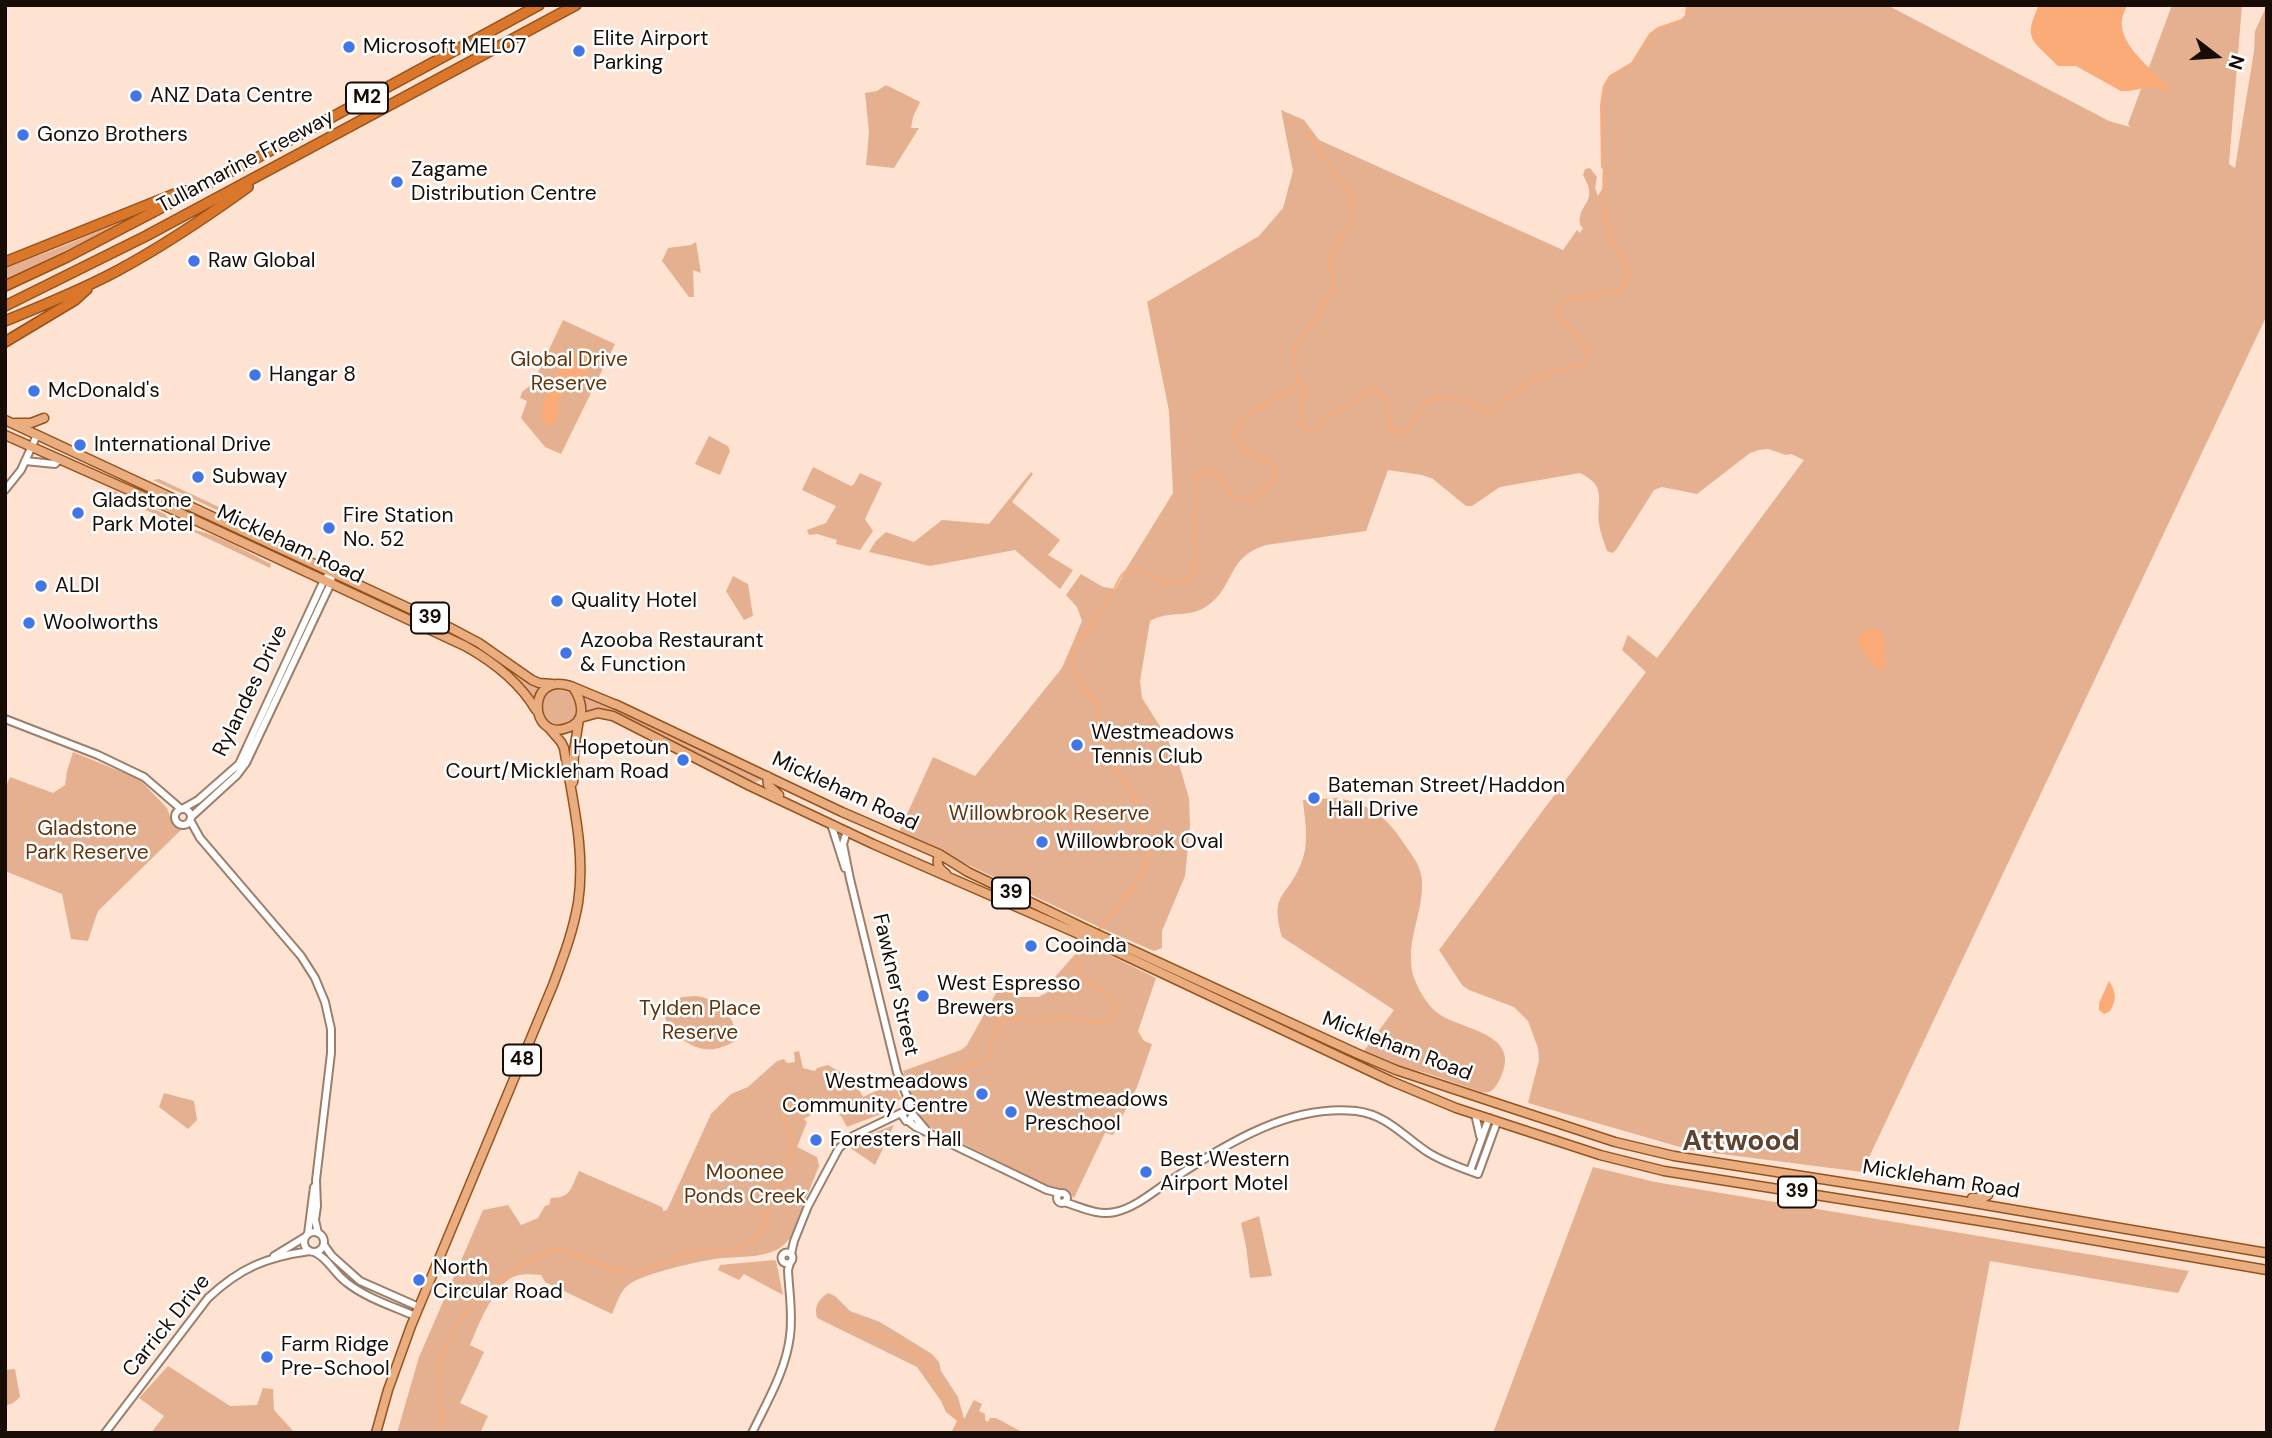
<!DOCTYPE html>
<html>
<head>
<meta charset="utf-8">
<style>
  body { margin:0 }
  #map { position:relative; width:2272px; height:1438px; overflow:hidden; background:#fee3d2; font-family:"DM Sans",sans-serif }
  canvas { display:block }
  .frame { position:absolute; inset:0; border:7px solid #170c06; pointer-events:none }
  .north { position:absolute; left:2181px; top:21px; width:70px; height:70px; -webkit-text-stroke:5px #fff; paint-order:stroke; rotate:107deg; font-size:19px; font-weight:700; line-height:28px; text-align:center; color:#170c06 }
  .north::after { content:''; display:block; margin:auto; width:24px; height:32px; background:#170c06; clip-path:polygon(50% 0,100% 100%,50% 72%,0 100%) }
</style>
</head>
<body>
<div id="map">
<canvas width="2272" height="1438"></canvas>
<div class="frame"></div>
<div class="north">N</div>
</div>
<script>
const c = document.querySelector('canvas').getContext('2d');
c.lineJoin = 'round';
function fillPath(path, color) { c.fillStyle = color; c.fill(path, 'evenodd'); }
function strokePath(path, color, width, dash) { c.strokeStyle = color; c.lineWidth = width; c.lineCap = dash ? 'butt' : 'round'; c.setLineDash(dash || []); c.stroke(path); }
function drawText(font, color, halo, rows, align = 'center') {
  c.font = font + ' "DM Sans",sans-serif'; c.lineWidth = 5; c.setLineDash([]); c.textBaseline = 'middle'; c.strokeStyle = halo; c.fillStyle = color; for (const [text, x, y, turn = 0] of rows) {
    c.save(); c.translate(x, y); c.rotate((+turn || 0) * Math.PI / 180); c.textAlign = isNaN(turn) ? turn : align; if (halo) c.strokeText(text, 0, 0); c.fillText(text, 0, 0); c.restore();
  }
}
const green = new Path2D(`
  M1687 5H1887L2109 121 2130 127 2128 124 2172 5H2242L2229 164 2235 168 2254 51 2255 31 2267 5V315L1862 1172 1690 1150 1528 1103 1539 1060 1538 1048 1528 1021 1514 1007 1469 990 1462 985 1439 950 1646 672 1622 650 1628 635 1657 658 1804 460 1791 454 1786 455 1768 449 1759 450 1750 453 1697 494 1662 487 1654 490 1616 550 1612 553 1607 551C1604 542 1600 532 1599 523 1596 499 1608 487 1580 473L1500 487 1472 506H1466L1433 479 1422 475 1388 470 1366 531 1266 545C1226 557 1235 587 1207 606 1188 619 1168 610 1150 621L1140 681 1142 698 1163 731 1178 761 1189 798 1190 826 1185 876 1162 931V948L1154 951 1101 928 899 832 933 757 975 776 1062 668 1082 621 1077 607 1066 595 1081 574 1103 587 1116 589 1126 569 1173 493 1169 411 1147 302 1259 236 1283 208 1293 171 1281 110 1304 120 1319 140 1563 250 1577 230 1580 233 1583 228 1580 225C1577 202 1600 204 1583 175L1585 169 1590 168 1597 177 1595 188 1598 196 1603 187 1604 169 1602 167 1601 105 1604 86 1610 76 1632 63 1650 34 1658 28 1682 20 1686 15Z
  M886 85 920 102 913 117 911 128H919L894 168 866 165 869 132 865 93 877 91Z
  M128 218 102 233 5 280V268L66 245Z
  M696 242 701 273 693 270 694 297H689L662 261 668 248 691 245Z
  M563 320 615 344 561 454 545 447 521 418 527 401 520 398 522 392 533 383Z
  M709 436 728 446 730 451 720 475 695 464Z
  M813 467 851 486 854 484 860 473 882 483 865 519 873 531 860 550 836 544 837 540 817 534 809 535 807 530 826 523 836 506 802 490Z
  M1031 472 1033 474 1012 502 1060 540 1048 555 1073 570 1060 589 1015 550 930 566 869 552 875 542 886 532 914 542 942 520 989 524Z
  M159 479 219 507 221 512 153 480Z
  M108 488 165 514 170 521 113 495Z
  M190 530C209 529 253 555 271 564L270 568Z
  M733 576 748 584 753 616 744 620 726 591Z
  M426 619 467 639 544 687 536 700 443 632 425 622Z
  M541 707a19 19 0 1 1 38 0a19 19 0 1 1-38 0Z
  M586 697 634 717 762 779 757 782 748 781 599 710 585 713 584 700Z
  M73 752 139 779 167 808 173 825 181 830 98 911 88 941 71 939 62 894 5 871V788L10 777 53 793 65 785 67 771Z
  M1337 798C1371 804 1387 817 1405 845 1415 860 1423 868 1422 888 1421 919 1404 947 1414 978 1420 993 1428 1007 1442 1016 1469 1031 1522 1035 1500 1079 1495 1088 1492 1094 1481 1092L1426 1073 1400 1067 1364 1051 1394 1010 1282 937C1270 893 1285 900 1300 866 1310 845 1305 822 1303 800Z
  M1085 943 1156 978 1138 1031 1144 1041 1152 1044 1137 1087 1113 1135 1105 1133 1074 1198 1066 1191 1056 1190 920 1122 903 1071 961 1050 967 1045 996 993 1007 991 1017 994 1018 997H1038L1048 992 1055 977Z
  M696 996C719 999 737 1017 736 1041 726 1046 715 1051 704 1049 684 1046 664 1026 662 1007L682 997Z
  M799 1051 803 1068 815 1071 817 1068 828 1065C844 1074 856 1081 863 1097L889 1085 896 1087 900 1098 894 1109 847 1127 841 1116 823 1108 804 1119 807 1122 797 1147 817 1157 819 1166 790 1238C774 1261 740 1255 715 1259 696 1262 640 1274 627 1286 620 1292 616 1305 612 1314L545 1282 541 1275C530 1274 517 1273 508 1280 491 1293 478 1326 470 1345L484 1352 460 1403 488 1416 480 1433H397L419 1357 483 1210 508 1205 521 1225 538 1218 545 1206 549 1205 551 1198C572 1198 571 1187 579 1171L662 1207 663 1211 667 1210 711 1114 731 1094 748 1087 777 1061 784 1059 787 1063 795 1062 794 1052Z
  M164 1093 194 1101 197 1120 188 1129 159 1107Z
  M894 1125 875 1165 849 1147 868 1135Z
  M1593 1167 1655 1182 2189 1271 2178 1293 1990 1261 1958 1433H1493Z
  M1259 1216 1272 1276 1250 1278 1246 1246 1241 1223Z
  M774 1260 776 1261 783 1295 744 1274 739 1280 718 1270 720 1265Z
  M828 1293 835 1296 850 1311 880 1322 932 1354 939 1362 941 1371 958 1397 964 1419 974 1400 982 1404 979 1411 985 1414V1420L988 1422 990 1418H996L1024 1433H951L957 1421 946 1412 941 1401 917 1367 817 1318C814 1306 818 1300 828 1293Z
  M168 1366 230 1406 257 1405 263 1388 273 1389 274 1410 295 1433H151L164 1416 139 1398Z
  M15 1369 20 1397 13 1403 5 1406V1370Z`);
const water = new Path2D(`
  M2039 5H2128C2106 36 2148 65 2168 86L2169 92C2149 82 2140 92 2121 91L2076 66H2058C2033 40 2022 41 2039 5Z
  M584 351C604 366 577 387 562 394L558 404 557 420 550 426 543 423C538 401 560 354 584 351Z
  M1869 629H1879C1886 640 1885 653 1885 666L1880 672C1874 661 1842 639 1869 629Z
  M2109 981C2116 992 2117 1000 2110 1011L2104 1014 2099 1010V1003Z`);
const stream = new Path2D(`
  M1299 380 1296 374 1295 346 1318 316 1334 287 1330 261 1347 229 1352 212V198L1307 133
  M1097 932 1135 885 1143 871 1148 856 1135 797 1108 759 1101 738 1097 725 1100 704C1090 694 1074 680 1072 664 1070 647 1103 610 1112 594 1116 588 1119 574 1126 571 1146 563 1161 597 1192 576L1196 561 1194 541 1196 479 1204 472 1212 471C1217 474 1222 477 1225 483 1228 488 1227 493 1233 497 1247 506 1269 487 1276 476 1273 453 1257 460 1244 449 1240 446 1236 439 1233 435 1244 410 1260 408 1281 396 1288 393 1294 387 1300 382L1305 387C1301 400 1299 413 1302 427L1309 431H1314L1324 417 1343 409 1371 390C1390 395 1392 409 1388 426L1393 432C1416 435 1414 405 1433 400 1445 397 1461 398 1472 404 1479 408 1482 413 1491 414 1524 382 1535 373 1581 366L1585 362 1587 353 1577 333 1555 316 1556 309 1570 300 1621 290C1624 285 1628 280 1628 275 1629 263 1617 251 1612 240 1604 218 1602 192 1604 169L1602 167 1601 105 1604 86 1610 76 1632 63 1650 34 1658 28 1682 20 1686 15 1687 5
  M910 1094 988 1057 996 1030 1006 1018 1041 1021 1063 1017 1107 1023 1114 1015 1117 1004C1106 988 1086 984 1076 969L1077 957 1090 942
  M827 1303 857 1326 914 1351 926 1363 960 1421 957 1433
  M440 1433 444 1417 440 1401 438 1371 451 1333 472 1305 515 1269 555 1248 610 1268 636 1274 688 1252 735 1251 763 1231 769 1207 793 1149 783 1114 797 1097 864 1113 905 1096`);
const tertiary = new Path2D(`
  M25 461 55 464 60 459
  M5 490 21 470 37 435
  M5 719 98 755 144 777 181 809
  M182 809 198 800 239 764 324 580 332 571
  M175 817a8 8 0 1 1 16 0a8 8 0 1 1-16 0Z
  M191 817 237 775 246 763 331 583 332 571
  M190 820 200 838 301 956 315 978 325 1002 331 1029V1053L316 1180 317 1206 315 1220 318 1233
  M831 824 845 868
  M847 831 843 844 850 879 897 1072 910 1103 911 1112
  M1475 1114 1480 1136
  M912 1116 910 1120 906 1121 902 1115 905 1111H910L926 1130
  M908 1121 916 1127 1047 1190 1059 1193
  M1470 1171 1489 1118
  M1057 1198a5 5 0 1 1 10 0a5 5 0 1 1-10 0Z
  M1064 1202C1081 1207 1097 1216 1115 1212 1135 1208 1154 1191 1171 1180 1226 1145 1287 1104 1356 1111 1388 1115 1404 1137 1429 1153 1444 1162 1461 1168 1478 1174L1497 1122
  M304 1242a10 10 0 1 1 20 0a10 10 0 1 1-20 0Z
  M308 1234 314 1187
  M324 1245 332 1256 360 1281 419 1307
  M314 1252C328 1258 334 1273 346 1282 366 1298 392 1306 415 1316
  M781.5 1258a5.5 5.5 0 1 1 11 0a5.5 5.5 0 1 1-11 0Z
  M791 1254 794 1241 808 1206 839 1148 853 1136 903 1112
  M274 1256 305 1237
  M105 1433 208 1298C240 1268 266 1257 310 1251
  M752 1433C767 1402 786 1370 790 1336 793 1313 789 1292 788 1270L790 1263`);
const primary = new Path2D(`
  M5 420 447 626 479 643 532 680 539 683 552 684
  M15 423H31L44 418
  M5 435 167 507 465 646C492 661 520 683 536 710
  M573 687C582 701 588 721 567 728 529 742 525 669 573 687L614 704 617 705 842 812 939 854 968 872 1084 928 1356 1053 1396 1070 1511 1108 1615 1142 1674 1156 1962 1201 2267 1253
  M580 718 598 713 613 716 750 786 873 844 1081 935 1391 1081 1456 1108 1600 1155 1664 1171 1999 1224 2267 1270
  M767 776 768 785 779 795
  M573 782 574 751 579 719
  M939 854C936 864 938 868 946 874
  M1972 1198H1983L1988 1195
  M376 1433 388 1390 411 1326 553 985C563 958 573 932 578 903 586 851 572 799 564 748L561 742 548 727`);
const motorway = new Path2D(`
  M5 262 177 193 187 191
  M5 286 67 257 251 161 539 5
  M5 306 146 236 576 5
  M5 321C42 306 79 291 115 272 162 247 205 218 248 187
  M5 342 75 300 87 289`);
const markers = [
  [349,47,7,"#4276e7"],
  [579,51,7,"#4276e7"],
  [136,96,7,"#4276e7"],
  [23,135,7,"#4276e7"],
  [397,182,7,"#4276e7"],
  [194,261,7,"#4276e7"],
  [255,375,7,"#4276e7"],
  [34,391,7,"#4276e7"],
  [80,445,7,"#4276e7"],
  [198,477,7,"#4276e7"],
  [78,513,7,"#4276e7"],
  [329,528,7,"#4276e7"],
  [41,586,7,"#4276e7"],
  [557,601,7,"#4276e7"],
  [29,623,7,"#4276e7"],
  [566,653,7,"#4276e7"],
  [1077,745,7,"#4276e7"],
  [683,760,7,"#4276e7"],
  [1314,798,7,"#4276e7"],
  [1042,842,7,"#4276e7"],
  [1031,946,7,"#4276e7"],
  [923,996,7,"#4276e7"],
  [982,1094,7,"#4276e7"],
  [1011,1112,7,"#4276e7"],
  [816,1140,7,"#4276e7"],
  [1146,1172,7,"#4276e7"],
  [419,1280,7,"#4276e7"],
  [267,1357,7,"#4276e7"]
];
const shields = [
  [367,98,42],
  [430,618,38],
  [1011,893,38],
  [522,1060,38],
  [1797,1192,38]
];
const shieldNames = [
  ["M2",367,98],
  ["39",430,618],
  ["39",1011,893],
  ["48",522,1060],
  ["39",1797,1192]
];
const poiNames = [
  ["Elite Airport",593,39],
  ["Parking",593,63],
  ["Microsoft MEL07",363,47],
  ["ANZ Data Centre",150,96],
  ["Gonzo Brothers",37,135],
  ["Zagame",411,170],
  ["Distribution Centre",411,194],
  ["Raw Global",208,261],
  ["Hangar 8",269,375],
  ["McDonald's",48,391],
  ["International Drive",94,445],
  ["Subway",212,477],
  ["Gladstone",92,501],
  ["Park Motel",92,525],
  ["Fire Station",343,516],
  ["No. 52",343,540],
  ["ALDI",55,586],
  ["Quality Hotel",571,601],
  ["Woolworths",43,623],
  ["Azooba Restaurant",580,641],
  ["& Function",580,665],
  ["Westmeadows",1091,733],
  ["Tennis Club",1091,757],
  ["Hopetoun",669,748,"right"],
  ["Court/Mickleham Road",669,772,"right"],
  ["Bateman Street/Haddon",1328,786],
  ["Hall Drive",1328,810],
  ["Willowbrook Oval",1056,842],
  ["Cooinda",1045,946],
  ["West Espresso",937,984],
  ["Brewers",937,1008],
  ["Westmeadows",968,1082,"right"],
  ["Community Centre",968,1106,"right"],
  ["Westmeadows",1025,1100],
  ["Preschool",1025,1124],
  ["Foresters Hall",830,1140],
  ["Best Western",1160,1160],
  ["Airport Motel",1160,1184],
  ["North",433,1268],
  ["Circular Road",433,1292],
  ["Farm Ridge",281,1345],
  ["Pre-School",281,1369]
];
const streetNames = [
  ["Tullamarine Freeway",246,162,-28],
  ["Mickleham Road",290,545,25],
  ["Rylandes Drive",251,691,-64],
  ["Mickleham Road",845,792,25],
  ["Fawkner Street",895,985,77],
  ["Mickleham Road",1397,1047,21],
  ["Mickleham Road",1941,1180,9],
  ["Carrick Drive",167,1326,-51]
];
const parkNames = [
  ["Global Drive",569,360],
  ["Reserve",569,384],
  ["Willowbrook Reserve",1049,814],
  ["Gladstone",87,829],
  ["Park Reserve",87,853],
  ["Tylden Place",700,1009],
  ["Reserve",700,1033],
  ["Moonee",745,1173],
  ["Ponds Creek",745,1197]
];
const districtNames = [
  ["Attwood",1741,1143]
];
fillPath(green, '#e4b090');
fillPath(water, '#fbab77');
strokePath(stream, '#fbab77', 2);
strokePath(tertiary, '#9d7e6b', 10);
strokePath(primary, '#96521d', 11);
strokePath(motorway, '#96521d', 12);
strokePath(tertiary, '#fff', 6);
strokePath(primary, '#e9ad7f', 8);
strokePath(motorway, '#db772a', 9);
for (const [x, y, r, color] of markers) { const dot = new Path2D(); dot.arc(x, y, r, 0, 2 * Math.PI); c.fillStyle = color; c.fill(dot); strokePath(dot, '#fff', 2.5); }
for (const [x, y, w] of shields) { const box = new Path2D(); box.roundRect(x - w / 2, y - 15.5, w, 31, 5); c.fillStyle = '#fff'; c.fill(box); strokePath(box, '#170c06', 2); }
drawText('bold 19px', '#170c06', null, shieldNames);
drawText('21px', '#170c06', '#fff', poiNames, 'left');
drawText('21px', '#170c06', '#fff', streetNames);
drawText('21px', '#65330a', '#fff', parkNames);
drawText('bold 28px', '#5e4331', '#fff', districtNames);
</script>
</body>
</html>
